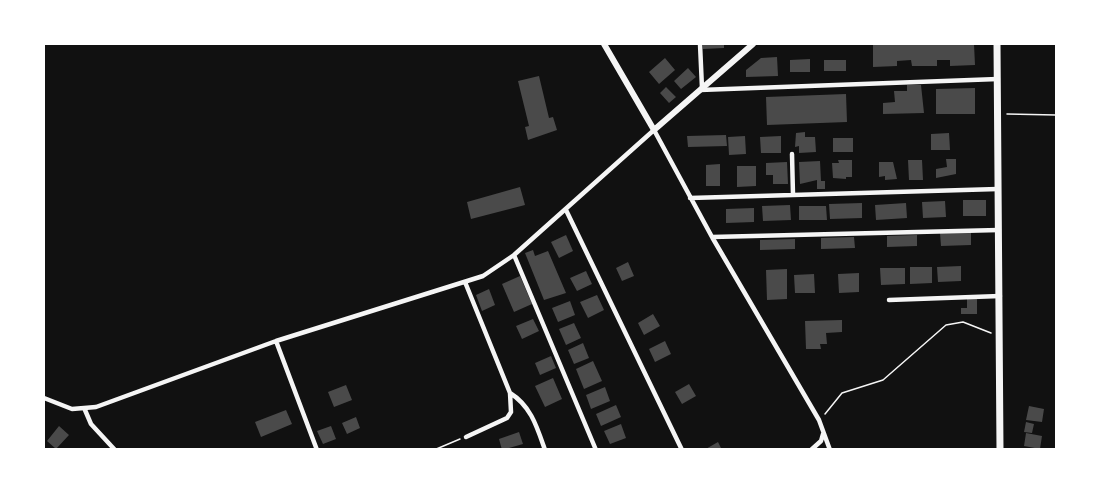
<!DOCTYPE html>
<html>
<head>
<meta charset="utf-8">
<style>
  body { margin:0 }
  #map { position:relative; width:1100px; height:493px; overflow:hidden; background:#111; font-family:"Open Sans",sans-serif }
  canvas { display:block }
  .frame { position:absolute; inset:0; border:45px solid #fff; pointer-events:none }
</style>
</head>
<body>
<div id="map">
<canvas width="1100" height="493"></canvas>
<div class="frame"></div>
</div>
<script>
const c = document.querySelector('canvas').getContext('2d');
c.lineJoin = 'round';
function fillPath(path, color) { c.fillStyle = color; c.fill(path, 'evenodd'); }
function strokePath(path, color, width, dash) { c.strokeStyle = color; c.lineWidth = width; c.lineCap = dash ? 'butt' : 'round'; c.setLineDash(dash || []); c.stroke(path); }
const building = new Path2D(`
  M703 44H724V48L703 49Z
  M873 44H974L975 65 950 66V60H937V66H912L911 60 897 61V66L873 67Z
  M777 57 778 76 746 77V70L761 58Z
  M665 58 675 70 659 84 649 72Z
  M810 59V72H790V60Z
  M824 60H846V71H824Z
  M688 68 696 77 681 89 674 81Z
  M539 76 549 118 553 117 557 130 528 140 525 127 529 126 518 81Z
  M907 85H921L924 113 883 114V103L895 102 894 91H907Z
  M666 87 676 97 669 103 660 93Z
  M975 88V114H936V89Z
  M846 94 847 122 767 125 766 97Z
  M805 132V137H815L816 152 799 153V146L795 147 796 133Z
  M949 133 950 150H931V134Z
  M726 135 727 146 688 147 687 136Z
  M745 136 746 154 729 155 728 137Z
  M781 136V153H761L760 137Z
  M833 138H853V152H833Z
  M946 159H956V174L936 178V169L947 167Z
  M838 160H852V177H846V179L833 178 832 163H839Z
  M908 160H922L923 180H909Z
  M820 161 821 181H825V189H817V180L800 184 799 162Z
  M787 162 788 184H773V175H766V163Z
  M879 162H893L897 179 885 180V176L879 177Z
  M720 164V186H706V165Z
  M737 166H756V186L737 187Z
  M520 187 525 205 471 219 467 202Z
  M963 200H986V216H963Z
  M945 201 946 217 923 218 922 202Z
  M862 203V218L830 219 829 204Z
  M906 203 907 218 876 220 875 205Z
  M790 205 791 220 763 221 762 206Z
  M799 206H826L827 220H799Z
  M754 208V222L726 223V209Z
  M971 232V245L941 246 940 233Z
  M566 235 573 251 559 258 551 242Z
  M917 235V246L887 247V236Z
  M854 237 855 248 821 249V238Z
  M795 239V249L760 250V240Z
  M533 250 535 256 548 251 566 293 544 300 525 253Z
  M628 262 634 276 622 281 616 268Z
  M961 266V281L938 282 937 267Z
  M910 267H932V283L910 284Z
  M880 268H905V284L881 285Z
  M787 269V299L767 300 766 270Z
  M586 271 592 284 577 291 570 278Z
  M859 273V292L839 293 838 274Z
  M814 274 815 293H795L794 275Z
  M520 276 532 304 514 312 502 284Z
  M489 289 495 305 482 311 476 295Z
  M597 295 604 310 588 318 580 302Z
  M967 299H977V314H961V308H967Z
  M570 301 575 315 558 322 552 308Z
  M653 314 660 326 644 335 638 323Z
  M533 319 539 331 522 339 516 326Z
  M842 320V332L826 333 827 344H820L821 349H806L805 321Z
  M574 323 581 338 566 345 559 329Z
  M665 341 671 354 655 362 649 349Z
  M583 343 589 358 574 364 568 350Z
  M551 356 556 368 540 375 535 363Z
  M593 361 602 381 584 389 576 369Z
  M553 378 562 399 545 407 535 386Z
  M689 384 696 396 682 404 675 392Z
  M346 385 352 400 334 407 328 392Z
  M605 387 610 401 591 409 586 395Z
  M616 405 621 417 601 426 596 414Z
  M1029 406 1044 409 1042 422 1026 420Z
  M286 410 292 424 261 437 255 422Z
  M356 417 360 428 347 434 342 423Z
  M1026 422 1034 424 1032 433 1024 432Z
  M621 424 626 438 610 444 604 431Z
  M59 426 69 435 56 449 47 441Z
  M331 426 336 439 323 444 317 431Z
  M519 432 523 444 502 450 499 439Z
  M1026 433 1042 436 1040 449 1024 446Z
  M718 442 722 450H704Z`);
const path = new Path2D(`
  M1007 114 1056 115
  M825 414 842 393 883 380 946 325 963 322 991 333
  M434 450 460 439`);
const minor = new Path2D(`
  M700 44 702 88
  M700 90 998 79
  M792 154 793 195
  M690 198 998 189
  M566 210 682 450
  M712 237 999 230
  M514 255 596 450
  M465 282 510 393 511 412 507 418 466 437
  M889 300 1000 296
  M276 341 317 450
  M510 393C531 406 537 427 545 450
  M44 398 72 409 96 407 276 341 483 276 514 255 654 130 712 237 819 420 830 450
  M85 410 91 424 115 450
  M811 450 821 441 823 434`);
const tertiary = new Path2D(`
  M604 44 654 130 753 44`);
const secondary = new Path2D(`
  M997 44 1000 450`);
fillPath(building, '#4a4a4a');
strokePath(path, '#f5f5f5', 1.5);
strokePath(minor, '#f5f5f5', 4.5);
strokePath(tertiary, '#f5f5f5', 6);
strokePath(secondary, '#f5f5f5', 7);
</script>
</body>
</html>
